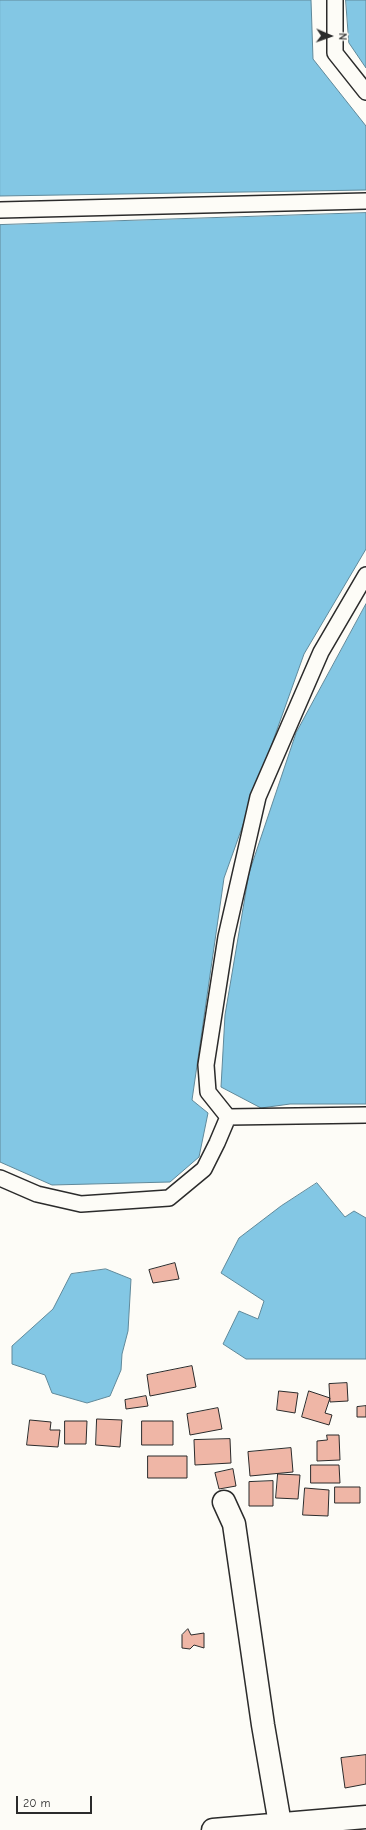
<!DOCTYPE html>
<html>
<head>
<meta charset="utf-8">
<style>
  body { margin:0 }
  #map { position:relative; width:366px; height:1830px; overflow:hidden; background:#fdfcf7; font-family:"Comic Neue",sans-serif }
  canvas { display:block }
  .north { position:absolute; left:310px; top:16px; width:40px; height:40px; -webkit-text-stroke:3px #fdfcf7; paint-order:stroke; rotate:92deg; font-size:11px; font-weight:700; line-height:16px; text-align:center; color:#2b2b2b }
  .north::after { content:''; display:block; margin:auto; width:14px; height:18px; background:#2b2b2b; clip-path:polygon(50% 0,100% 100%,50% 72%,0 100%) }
  .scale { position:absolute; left:16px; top:1796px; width:76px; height:18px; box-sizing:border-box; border:2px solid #2b2b2b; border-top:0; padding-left:5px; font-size:12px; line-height:14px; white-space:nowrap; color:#2b2b2b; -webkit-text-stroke:3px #fdfcf7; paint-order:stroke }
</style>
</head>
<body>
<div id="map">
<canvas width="366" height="1830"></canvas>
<div class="north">N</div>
<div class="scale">20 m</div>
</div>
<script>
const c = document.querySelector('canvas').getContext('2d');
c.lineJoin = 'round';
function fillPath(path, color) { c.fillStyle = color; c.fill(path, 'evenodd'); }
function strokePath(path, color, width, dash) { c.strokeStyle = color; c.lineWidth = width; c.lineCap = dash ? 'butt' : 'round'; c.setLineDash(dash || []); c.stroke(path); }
const water = new Path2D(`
  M0 0H311L313 59 366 126V190L0 196Z
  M346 0H366V68L349 43Z
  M366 213V549L304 654 224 878 192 1100 208 1113 199 1157 170 1182 52 1185 0 1162V225Z
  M366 604V1104H290L261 1108 221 1087 225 1015 249 873 296 733Z
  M317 1183 345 1217 354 1211 366 1218V1359H246L223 1344 239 1311 258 1319 264 1301 221 1273 239 1238 281 1206Z
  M106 1269 131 1279 128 1331 122 1354 121 1370 110 1396 87 1403 52 1393 45 1375 12 1364V1346L53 1309 71 1274Z`);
const building = new Path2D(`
  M175 1263 179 1279 153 1283 149 1270Z
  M192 1366 196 1387 150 1396 147 1375Z
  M347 1383 348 1401 330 1402 329 1384Z
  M279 1391 298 1393 295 1413 277 1410Z
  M309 1391 330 1398 325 1413 332 1415 329 1425 302 1417Z
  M146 1396 148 1406 126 1409 125 1400Z
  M366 1406V1417H357V1407Z
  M218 1408 222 1429 190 1435 187 1414Z
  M97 1419 122 1420 120 1447 96 1445Z
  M30 1420 51 1422 50 1430H60L58 1447 27 1445Z
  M65 1421H87L86 1444H65Z
  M142 1421H173V1445H142Z
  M327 1435H339L340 1460 317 1461V1441L327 1440Z
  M230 1439 231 1463 195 1465 194 1440Z
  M291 1448 293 1472 250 1476 248 1452Z
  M148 1456H187V1478H148Z
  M311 1465H339L340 1483H311Z
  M233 1469 236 1486 219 1489 215 1473Z
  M278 1474 300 1475 298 1499 276 1498Z
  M273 1481V1506H249V1482Z
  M335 1487H360V1503H335Z
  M305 1488 329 1490 328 1516 303 1515Z
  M188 1629 191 1635 204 1633V1648L194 1645 190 1649 182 1648V1635Z
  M366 1755V1784L345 1788 341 1758Z`);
const lane = new Path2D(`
  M335 0V53L366 92
  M0 210 366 201
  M228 1117 208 1092 206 1065 226 937 258 797 321 652 366 575
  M0 1178 37 1194 81 1204 169 1198 204 1169 217 1143 228 1117 366 1115`);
const street = new Path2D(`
  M224 1502 234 1524 263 1725 280 1824
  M213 1830 366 1817`);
fillPath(water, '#83c7e4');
strokePath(water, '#60899a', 1);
fillPath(building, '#efb6a6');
strokePath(building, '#2b2b2b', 1);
strokePath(lane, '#2b2b2b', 18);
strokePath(street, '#2b2b2b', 25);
strokePath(lane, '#fdfcf7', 15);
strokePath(street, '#fdfcf7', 22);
</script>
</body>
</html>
